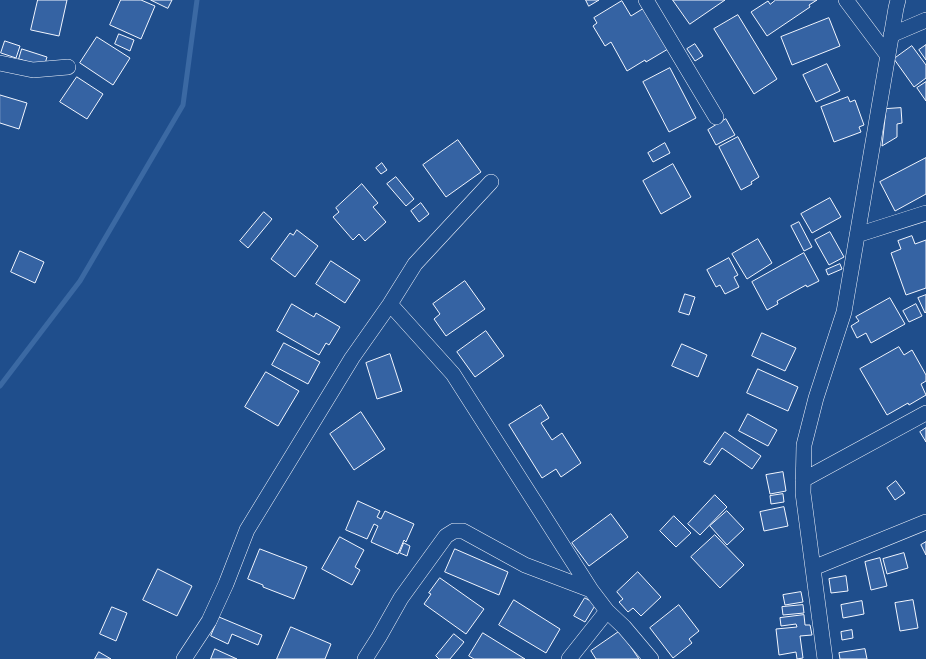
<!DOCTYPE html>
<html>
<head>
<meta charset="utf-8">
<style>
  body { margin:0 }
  canvas { display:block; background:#1f4e8c }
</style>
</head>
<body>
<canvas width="926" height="659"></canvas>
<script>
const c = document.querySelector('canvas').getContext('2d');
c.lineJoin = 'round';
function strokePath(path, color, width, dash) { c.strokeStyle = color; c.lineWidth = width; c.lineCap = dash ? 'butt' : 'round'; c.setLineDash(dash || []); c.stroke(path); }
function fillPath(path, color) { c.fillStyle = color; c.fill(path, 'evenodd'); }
const stream = new Path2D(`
  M0 386 80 281 183 105 197 0`);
const building = new Path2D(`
  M38 0H67L59 36 31 30Z
  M121 0H141L155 6 141 39 110 25Z
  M151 0H172L168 8Z
  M586 0H599L589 6Z
  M673 0H725L690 24Z
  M776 0H817L809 5 810 7 767 36 751 12 768 1 770 4Z
  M622 1 631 16 644 8 668 49 646 62 645 60 627 71 611 42 605 46 593 26 597 23 594 18Z
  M738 15 777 79 754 94 714 29Z
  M829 18 840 46 792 65 781 37Z
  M119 34 134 40 130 51 115 44Z
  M97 37 130 58 113 85 80 63Z
  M5 41 20 46 16 58 1 53Z
  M695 44 703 56 695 61 687 49Z
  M926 45V60L919 50Z
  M912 46 926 65V78L914 87 894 59Z
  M22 49 47 57 44 67 19 59Z
  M827 64 840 91 816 102 803 75Z
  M670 68 696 118 669 132 643 82Z
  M77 77 103 94 87 119 60 102Z
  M926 82V101L917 88Z
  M0 95 27 103 19 129 0 123Z
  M848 97 850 102 855 100 864 125 859 127 861 132 834 142 821 107Z
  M901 108 902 123 897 124V137L882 146 886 109Z
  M726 119 735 135 716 145 708 130Z
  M738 137 759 177 751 182 752 184 741 190 719 147Z
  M458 140 481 172 446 197 423 165Z
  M665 143 670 153 653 162 648 153Z
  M926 158V194L895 211 880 182Z
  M382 163 387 170 381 174 376 168Z
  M673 164 691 197 661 214 643 181Z
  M396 177 414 199 406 206 387 184Z
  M362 184 378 203 373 207 386 222 365 241 359 234 353 240 333 217 339 212 336 208Z
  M830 198 841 217 812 233 801 214Z
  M421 203 429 214 419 222 411 211Z
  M264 212 272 219 248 248 240 241Z
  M799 222 812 247 804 251 791 226Z
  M297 230 318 246 295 277 271 259 290 233 293 235Z
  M830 232 844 257 829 265 815 240Z
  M912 236 915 244 926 240V288L906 295 891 253 901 249 898 241Z
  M758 239 772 263 747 279 732 254Z
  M20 251 44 262 35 283 11 272Z
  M804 253 819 281 807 287 806 285 777 301 778 304 767 310 752 282Z
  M729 258 738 275 734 277 739 287 725 294 720 285 716 287 707 270Z
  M331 261 360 280 345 303 316 284Z
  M840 264 842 269 828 275 826 270Z
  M465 281 485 309 446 336 434 319 440 314 433 304Z
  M685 294 695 297 689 315 679 312Z
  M926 295V312L925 313 918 298Z
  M890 298 905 324 871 343 866 333 857 338 851 326 859 321 856 317Z
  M292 304 314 317 316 313 340 327 329 345 326 343 319 355 277 331Z
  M916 304 922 316 909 322 903 311Z
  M486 331 504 356 475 377 457 352Z
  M762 333 796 348 785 371 752 356Z
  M284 343 320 362 308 384 272 365Z
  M682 344 707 355 698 377 672 366Z
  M899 347 904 355 912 350 926 375V381L921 384 926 395 909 405 908 403 887 415 860 369Z
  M390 354 402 391 377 399 366 363Z
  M758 369 798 387 788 411 747 393Z
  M266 372 299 391 278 426 245 407Z
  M541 405 549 418 541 423 552 440 562 433 581 463 561 477 556 469 542 478 509 425Z
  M361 412 385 449 354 470 330 434Z
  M748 414 777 430 768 446 739 431Z
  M926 428V442L920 432Z
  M725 432 761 456 752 469 722 448 710 465 704 462Z
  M783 472 786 491 770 494 766 475Z
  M896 481 905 493 895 500 887 488Z
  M783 494 784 502 771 504 770 496Z
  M715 495 727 507 700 535 688 524Z
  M358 501 380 511 377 517 381 519 385 511 414 524 406 542 404 540 398 554 371 542 378 526 374 524 367 539 346 530Z
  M784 507 788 526 764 531 760 512Z
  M727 511 744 529 727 545 710 526Z
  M611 514 628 537 589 566 572 543Z
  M674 516 691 533 676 547 660 531Z
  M715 535 744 565 720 588 691 557Z
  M340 537 364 550 355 567 360 570 352 585 322 569Z
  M926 542V555L921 545Z
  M404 543 410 546 407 556 400 553Z
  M260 549 307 567 294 599 263 587V585L248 579Z
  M455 549 508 572 499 595 445 572Z
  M904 553 908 568 887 574 883 559Z
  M880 558 887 586 871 590 865 562Z
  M158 569 192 586 177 616 143 600Z
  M638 572 661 597 641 616 633 608 628 612 619 602 623 599 617 592Z
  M846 576 848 591 831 593 829 579Z
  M440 578 484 609 466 634 424 604 431 594 429 593Z
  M801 592 803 602 785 605 783 595Z
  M585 598 596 604 585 622 574 616Z
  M514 600 560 629 546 653 499 625Z
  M913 600 918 628 900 631 895 603Z
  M862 601 864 614 843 618 841 605Z
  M679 605 699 631 689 639 692 643 673 658 650 628Z
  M803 605 804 613 783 615 782 607Z
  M112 607 127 613 116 641 100 634Z
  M804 615 805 625H810L812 635 800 636 803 658 797 659 796 652 779 655 776 629 797 627 796 624 781 626 780 618Z
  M219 617 262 635 258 645 232 634 228 644 211 636Z
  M291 627 331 644 325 659H277Z
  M852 630 853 638 842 640 841 632Z
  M620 631 639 659H596L591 651Z
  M483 633 525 659H474L469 656Z
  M454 634 464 642 450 659H439L436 656Z
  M215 649 237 659H211Z
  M865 649 867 659H840L839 653Z
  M99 652 111 659H95Z`);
const street = new Path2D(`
  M646 0 716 117
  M846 0 888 56
  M891 35 926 20
  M0 63 33 70 68 67
  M857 235 926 213
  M390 304 453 374 591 590
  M803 480 926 413
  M813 568 926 522
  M184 659 209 621 226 584 247 530 352 358 390 304 415 264 491 182
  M365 659 379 637 401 598 446 536 454 531H463L525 565 591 590 607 611 624 627 651 659
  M569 659 607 611
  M825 659 803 493 804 445 816 398 844 312 896 8 898 0`);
strokePath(stream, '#3b69a3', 5);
fillPath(building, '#3563a3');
strokePath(building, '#f2f6ff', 1);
strokePath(street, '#f2f6ff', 16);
strokePath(street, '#1f4e8c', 15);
</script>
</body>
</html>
